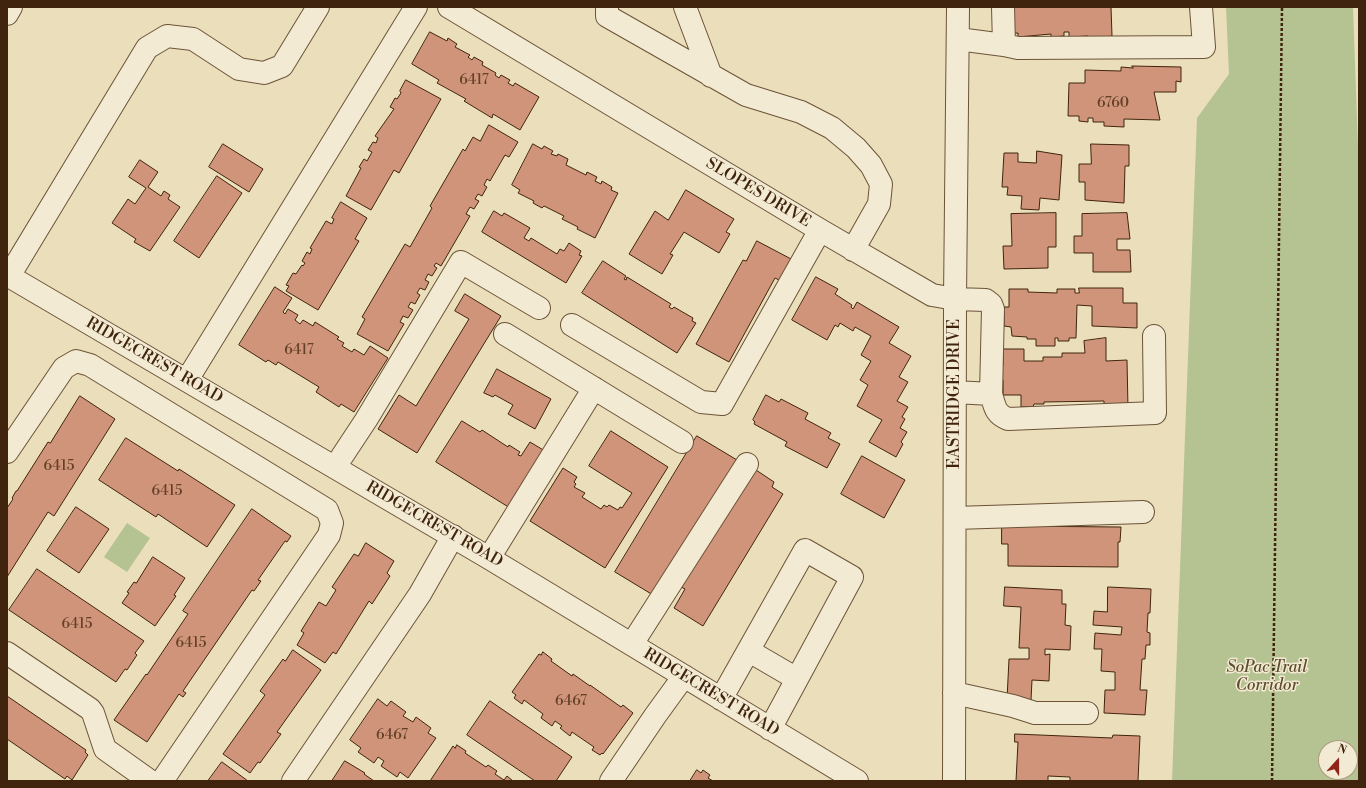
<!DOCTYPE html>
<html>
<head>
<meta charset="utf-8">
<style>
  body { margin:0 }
  #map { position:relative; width:1366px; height:788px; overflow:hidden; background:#ebdfbb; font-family:"Libre Bodoni",serif }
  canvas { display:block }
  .frame { position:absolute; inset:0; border:8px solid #41240d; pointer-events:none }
  .north { position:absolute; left:1318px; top:740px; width:40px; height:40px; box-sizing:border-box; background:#f2ead3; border:1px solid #ab9b84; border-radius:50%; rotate:21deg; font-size:11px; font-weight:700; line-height:16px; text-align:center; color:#41240d }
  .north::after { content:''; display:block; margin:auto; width:14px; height:18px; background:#8f2418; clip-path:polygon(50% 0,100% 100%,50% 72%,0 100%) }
</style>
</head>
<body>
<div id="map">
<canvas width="1366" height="788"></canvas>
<div class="frame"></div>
<div class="north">N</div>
</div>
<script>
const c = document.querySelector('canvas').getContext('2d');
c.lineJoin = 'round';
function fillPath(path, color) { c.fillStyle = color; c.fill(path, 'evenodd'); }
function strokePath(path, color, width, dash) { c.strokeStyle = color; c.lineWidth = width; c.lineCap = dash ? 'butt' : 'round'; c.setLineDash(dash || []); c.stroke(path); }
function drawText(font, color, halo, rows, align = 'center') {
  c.font = font + ' "Libre Bodoni",serif'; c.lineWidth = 3; c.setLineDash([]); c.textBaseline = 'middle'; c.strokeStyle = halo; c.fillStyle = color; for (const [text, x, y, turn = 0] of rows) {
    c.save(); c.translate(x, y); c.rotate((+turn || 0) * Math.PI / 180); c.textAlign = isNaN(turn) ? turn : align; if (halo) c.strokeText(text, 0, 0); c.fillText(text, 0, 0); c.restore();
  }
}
const green = new Path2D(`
  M1226 7H1353L1359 176V781H1172L1197 118 1229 74ZM1326 748H1350V772H1326Z
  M127 523 150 538 127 572 104 557Z`);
const building = new Path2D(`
  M1006 7H1111L1112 36 1088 40V36L1069 37V32H1064V36L1051 37V34L1018 37V33L1007 34Z
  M430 32 447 41 448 38 457 44 455 47 470 55 468 57 472 60 474 57 483 62 482 65 496 73 495 75 499 78 501 75 510 80 508 83 513 86 515 83 539 97 520 130 493 114 492 118 464 101 466 99 437 83 439 80 412 64Z
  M1132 66 1181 67V82L1176 81V92H1154L1160 120 1124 119V127L1104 126V122H1093V118H1088V122L1079 121V116H1068L1069 83H1085V70L1121 71V67L1133 68Z
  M406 80 441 99 399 173 394 170 371 210 346 196 361 168 359 167 364 159 367 161 372 152 368 150 373 142 376 143 378 138 375 136 394 109 390 107 395 98 397 99 401 93 400 91Z
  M489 125 518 142 509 157 505 155 490 181 487 179 484 185 487 187 482 196 478 194 475 199 479 201 474 209 470 207 466 214 470 216 441 266 436 263 434 266 437 268 432 276 428 274 425 280 429 282 425 290 420 288 417 293 420 295 415 304 411 302 408 307 413 310 408 318 403 316 400 322 404 324 388 351 357 334 365 319 362 317 405 244 410 247 432 208 430 206 463 149 465 151 473 137 480 141Z
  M223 144 263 169 249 192 209 167Z
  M533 144 542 149 544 146 553 151 551 154 557 156 558 154 568 159 566 165 586 175 587 172 597 177 595 181 601 184 602 181 612 187 611 190 618 193 595 238 577 229 578 227 562 219 564 216 544 206 542 208 533 203 534 201 518 193 520 190 512 185Z
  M1091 144 1129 145V166H1125L1124 203 1085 200V182H1079V164H1091Z
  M1037 151 1062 155 1059 200 1040 198 1039 210 1021 209 1022 196 1007 195 1008 187H1002L1004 153H1018V162L1036 163Z
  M140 160 158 172 148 187 161 196 164 191 170 195 168 199 180 207 150 251 134 242 136 239 112 223 128 199 135 204 146 188 129 177Z
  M217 176 242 193 199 258 174 241Z
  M686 190 734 219 726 232 730 234 719 253 684 232 670 254 673 255 662 274 629 254 655 211 668 220Z
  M341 202 367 218 355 239 359 241 318 310 286 291 289 286 286 285 293 273 296 274 302 265 303 266 305 263 302 261 307 252 310 254 312 249 310 248 326 221 332 224 334 219 332 218Z
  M494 211 502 216 504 213 530 228 524 238 529 241 531 238 557 254 560 249 564 251 569 243 581 251 579 255 582 256 566 283 482 232Z
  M1056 213V247H1048V268L1004 269 1003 246H1012L1011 214Z
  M1127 213 1130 239H1117V250H1130L1131 272H1093V253H1074V236H1082V214Z
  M757 241 793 260 781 281 775 278 729 362 696 344 743 260 746 261Z
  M603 261 626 276 624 279 626 280 627 277 671 304 669 307 672 309 674 307 693 318 692 321 696 323 677 353 582 293Z
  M816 277 838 289 835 294 852 305 851 307 853 309 857 302 899 327 889 343 911 356 899 377 908 382 897 401 908 407 902 417 905 419 900 428 907 432 901 442 903 444 896 457 869 442 882 420 857 406 868 385 860 380 871 361 861 355 871 336 855 327 853 331 840 323 838 327 835 325 827 340 792 320Z
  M275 287 292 298 283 312 285 314 288 309 298 315 295 320 300 324 303 320 313 326 315 322 339 337 337 339 344 343 342 346 352 352 354 349 364 355 370 346 388 358 354 412 341 404 339 407 316 392 319 387 278 362 276 365 268 360 266 362 239 345Z
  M1079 288H1123V303H1137V328L1092 326V306L1077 305 1076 338H1069V341H1058V338H1055V346H1036V339H1027V337L1012 336 1011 327 1004 326V307H1009V289H1028V292L1057 293V289H1075V293H1079Z
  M465 294 501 316 417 453 378 429 399 395 416 406 469 319 455 311Z
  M1106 338V361L1127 360 1128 408H1104V401L1044 402V404H1034L1033 407H1021V395H1003V380H998V365H1003V349H1024V361H1043V357H1062V353H1085L1084 341Z
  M497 369 551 399 535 429 508 414 513 405 495 395 493 397 484 393Z
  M766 395 779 402 781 399 808 413 805 419 831 433 828 438 840 444 827 468 785 446 787 442 754 424 755 422 753 420Z
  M80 396 115 419 54 516 48 512 7 577V508L13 499 12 498 16 491H17L48 442 50 443Z
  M462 421 480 432 482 430 508 447 509 445 520 452 518 455 521 456 530 442 545 451 510 508 436 462Z
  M611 431 668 467 605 568 530 521 563 468 577 477 574 482 576 484 574 487 585 493 582 497 601 509 604 505 607 507 609 505 618 510 620 507 622 508 632 493 589 466Z
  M697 436 737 460 653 595 615 572Z
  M126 438 178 471 179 469 235 505 207 547 158 514 156 517 99 480Z
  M862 456 905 480 884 518 841 494Z
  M753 468 774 482 772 487 783 494 703 626 674 608 685 589 681 587Z
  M76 507 109 529 79 573 47 551Z
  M252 509 291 536 287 542 285 541 258 580 261 581 254 591 252 590 183 691 186 693 183 697 179 694 147 742 114 720 146 674 147 675 188 614 183 611Z
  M1002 526 1121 527 1120 542H1118V567L1008 566V544H1002Z
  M366 543 394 561 387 573 390 576 372 604 369 601 336 654 333 652 325 663 297 645 304 633 301 631 319 602 326 606 336 590 332 587 354 554 358 556Z
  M153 557 185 578 174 595 176 596 155 626 122 603 129 593 127 592 134 582 136 583Z
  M37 569 144 641 135 653 137 655 127 670 125 669 116 682 9 610Z
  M1005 587 1062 590V604H1066L1065 625 1071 626 1070 650 1045 649V655L1050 654 1049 681 1032 680 1031 700 1007 699 1009 659H1029V648H1019L1021 607 1004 606Z
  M1108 587 1151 589 1150 613H1148L1147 632 1150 633V645H1146L1145 659H1142L1140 690H1147L1145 715 1104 713 1105 690H1115V672L1101 671 1102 649H1094L1095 633 1121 635 1122 627 1093 625 1094 611 1107 612Z
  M293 650 321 670 277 732 281 734 260 763 258 762 250 773 223 754 265 695 260 691 283 659 285 661Z
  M543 652 552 659 551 661 572 676 573 674 590 686V685L621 707 623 705 633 713 603 754 602 753 600 755 592 750 594 747 572 732 570 736 560 728 562 726 555 721 552 726 541 718 543 714 524 700 522 704 514 698 516 695 512 692 539 654 541 655Z
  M7 696 86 750 85 752 88 755 72 780 67 776 65 779 7 739Z
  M378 699 387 706 391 701 406 712 403 716 413 722 416 717 431 728 428 733 436 738 408 778 400 772 397 777 381 766 384 761 378 757 374 763 358 752 361 748 350 740Z
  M490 701 572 757 556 781H535L467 735Z
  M1015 734 1112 738 1113 735 1140 736 1138 781H1070V777L1048 776V781H1016L1018 742H1015Z
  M457 745 466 751 465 753 486 767 488 765 497 771 495 774 504 780 507 776 513 781H430L453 746 455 748Z
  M345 761 365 773 364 774 374 781H332Z
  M222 762 248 781H208Z
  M697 770 701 773 703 770 710 775 708 778 713 781H690Z`);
const path = new Path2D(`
  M1272 781 1282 7`);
const minor = new Path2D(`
  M449 7 820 230 932 295 955 299 986 300 991 304 993 309 991 394
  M607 7V16L746 95 801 112 832 128 856 148 871 165 881 184 879 204 853 250
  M685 7 711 76
  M1003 7 1004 45
  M7 14 11 7
  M958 39 1004 45 1018 48 1204 47 1201 7
  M7 275 489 558 857 781
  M9 276 147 48 167 36 193 39 239 69 264 73 282 66 318 7
  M572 325 701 402 722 404 820 230
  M505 334 682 442
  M187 380 416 7
  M955 392 991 394C995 407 995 414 1008 419L1155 413 1154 336
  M7 452 64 368 76 361 90 365 327 510 332 523 329 535 162 781
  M335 467 366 420 461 262 539 308
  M955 518 1143 512
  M489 558 594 388
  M632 644 747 464
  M749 651 797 679
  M7 653 90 709 93 713 105 749 150 781
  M954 693 1013 706 1035 713H1087
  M721 699 805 550 852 577 770 729
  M293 781 420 594 453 536
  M611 781 655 716 684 676
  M954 781 955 299 958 7`);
const numberNames = [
  ["6417",474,81],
  ["6760",1113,104],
  ["6417",299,351],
  ["6415",59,467],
  ["6415",167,492],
  ["6415",77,625],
  ["6415",191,644],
  ["6467",571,702],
  ["6467",392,736]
];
const streetNames = [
  ["SLOPES DRIVE",758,193,31],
  ["RIDGECREST ROAD",154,361,30],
  ["EASTRIDGE DRIVE",955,394,-90],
  ["RIDGECREST ROAD",434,525,30],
  ["RIDGECREST ROAD",711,693,31]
];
const parkNames = [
  ["SoPac Trail",1267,668],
  ["Corridor",1267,686]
];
fillPath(green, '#b5c292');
fillPath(building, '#cf9479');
strokePath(building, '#41240d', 1);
strokePath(minor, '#6c5338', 24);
strokePath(path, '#41240d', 2.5, [3, 2]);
strokePath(minor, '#f2ead3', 22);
drawText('14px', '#644028', null, numberNames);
drawText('16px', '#41240d', '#f2ead3', streetNames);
drawText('italic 16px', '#5e4c2e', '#f2ead3', parkNames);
</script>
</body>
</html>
